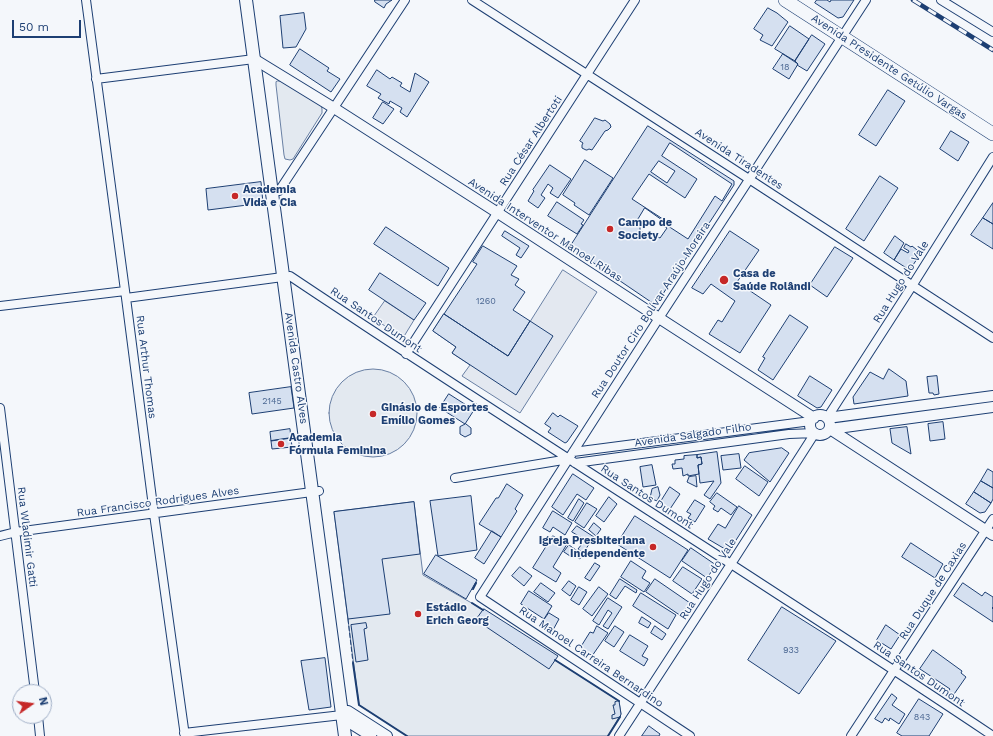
<!DOCTYPE html>
<html>
<head>
<meta charset="utf-8">
<style>
  body { margin:0 }
  #map { position:relative; width:993px; height:736px; overflow:hidden; background:#f4f7fb; font-family:"Work Sans",sans-serif }
  canvas { display:block }
  .north { position:absolute; left:12px; top:684px; width:40px; height:40px; box-sizing:border-box; background:#f4f7fb; border:1px solid #9eadc5; border-radius:50%; rotate:76deg; font-size:11px; font-weight:700; line-height:16px; text-align:center; color:#1d3f73 }
  .north::after { content:''; display:block; margin:auto; width:14px; height:18px; background:#c62828; clip-path:polygon(50% 0,100% 100%,50% 72%,0 100%) }
  .scale { position:absolute; left:12px; top:20px; width:69px; height:18px; box-sizing:border-box; border:2px solid #1d3f73; border-top:0; padding-left:5px; font-size:12px; line-height:14px; white-space:nowrap; color:#1d3f73; -webkit-text-stroke:3px #f4f7fb; paint-order:stroke }
</style>
</head>
<body>
<div id="map">
<canvas width="993" height="736"></canvas>
<div class="north">N</div>
<div class="scale">50 m</div>
</div>
<script>
const c = document.querySelector('canvas').getContext('2d');
c.lineJoin = 'round';
function fillPath(path, color) { c.fillStyle = color; c.fill(path, 'evenodd'); }
function strokePath(path, color, width, dash) { c.strokeStyle = color; c.lineWidth = width; c.lineCap = dash ? 'butt' : 'round'; c.setLineDash(dash || []); c.stroke(path); }
function drawText(font, color, halo, rows, align = 'center') {
  c.font = font + ' "Work Sans",sans-serif'; c.lineWidth = 3; c.setLineDash([]); c.textBaseline = 'middle'; c.strokeStyle = halo; c.fillStyle = color; for (const [text, x, y, turn = 0] of rows) {
    c.save(); c.translate(x, y); c.rotate((+turn || 0) * Math.PI / 180); c.textAlign = isNaN(turn) ? turn : align; if (halo) c.strokeText(text, 0, 0); c.fillText(text, 0, 0); c.restore();
  }
}
const green = new Path2D(`
  M278 81H281L321 105 322 109V113L293 159 290 160 285 159 284 155 276 85V82Z
  M329 413a44 44 0 1 1 88 0a44 44 0 1 1-88 0Z
  M414 502 423 575 482 609 555 660 619 701 621 714 608 736H407L359 705 334 512Z`);
const parking = new Path2D(`
  M563 270 597 292 520 413 462 376 470 365 452 353 456 347 433 331 444 314 508 356Z
  M385 301 414 320 403 338 373 318Z`);
const building = new Path2D(`
  M375 0H392L386 4 384 8 375 2Z
  M817 0H827L830 2 831 0H854L843 17 838 18 815 3Z
  M768 8 777 13 788 22 772 46 760 40 763 35 754 29Z
  M304 13 306 29 296 47 283 48 280 16Z
  M790 26 809 39 795 61 775 49Z
  M812 35 825 44 807 71 797 65 798 64 795 61Z
  M300 49 329 68 327 71 340 79 331 92 290 65Z
  M783 54 798 64 789 79 773 69Z
  M377 70 390 79 392 77 402 83 400 86 410 92 415 73 429 82 407 117 400 112 402 108 390 101 389 104 378 98 381 94 367 86Z
  M888 90 905 101 876 146 859 135Z
  M383 102 394 109 383 124 373 118Z
  M595 118 603 121 605 120 610 124 611 127 608 130 605 131 592 150 589 149 587 150H586L582 148V145L583 143 580 141Z
  M648 126 734 181V185L657 303 654 304 570 247Z
  M951 131 969 142 958 161 940 149Z
  M670 143 732 184 722 201 715 196 688 239 668 226 669 223 632 199 649 174 685 198 697 179 662 156Z
  M585 160 613 178 589 215 574 205 575 203 563 195Z
  M659 161 675 171 667 183 651 172Z
  M550 165 571 179 558 198 550 193 553 188 548 184 541 195 545 198 538 208 528 201 534 191 533 190Z
  M880 176 898 188 864 241 846 229Z
  M261 182 263 203 208 210 206 189Z
  M557 202 584 220 581 224 583 225 577 234 548 216Z
  M993 203V224L983 218Z
  M645 208 662 220 660 224 667 228 660 238 654 235 652 237 640 231V226L636 223Z
  M983 218 993 224V249L971 235Z
  M386 227 449 268 438 286 374 244Z
  M505 231 529 246 521 258 516 255 520 248 502 236Z
  M730 231 759 250 737 282 771 305 740 353 709 334 718 320 722 322 735 301 711 284 703 294 692 288Z
  M895 236 904 243 894 260 884 253Z
  M906 244 911 247 912 246 921 253 911 268 908 269 894 260 901 249 908 253 909 251 904 248Z
  M483 246 517 266 511 275 519 279 515 285 525 292 513 310 530 321 508 356 444 314 477 264 473 262Z
  M835 247 853 258 827 297 810 285Z
  M380 273 426 303 414 320 369 290Z
  M444 314 508 356 530 321 553 336 516 395 452 353 456 347 433 331Z
  M790 315 808 327 773 380 758 370 765 358 763 357Z
  M889 369 906 381 908 396 854 404 853 397 870 372 883 379Z
  M810 376 832 390 821 407 817 408 798 396Z
  M937 376 939 394 934 395 933 393H929L927 377Z
  M291 387 294 408 252 414 249 393Z
  M449 394 474 410 465 424 440 408Z
  M553 413 558 417 560 415 578 426 567 442 565 443 548 432 551 428 545 424Z
  M943 422 945 439 930 441 928 424Z
  M466 424 471 428V434L465 437 460 434V427Z
  M907 427 911 454 892 443 890 429Z
  M290 429 291 438 271 441 270 432Z
  M291 438 292 447 272 449 271 441Z
  M782 448 789 453 770 482 744 460 749 453Z
  M717 452 721 483 710 499 704 495 714 481 700 483 698 465 702 464 701 457 697 458V455Z
  M739 454 741 468 723 470 721 456Z
  M697 455V458L701 457 702 464 698 465 699 474 688 476V474L683 476 682 468 673 469 672 464H675V460L684 459V456Z
  M652 465 656 485 643 487 640 467Z
  M745 466 768 482 759 496 736 479Z
  M988 469 993 472V488L981 481Z
  M573 474 594 488 586 500 577 494 563 515 552 507Z
  M696 476 697 487 687 482 689 477Z
  M981 481 993 488V499L991 503 974 492Z
  M507 484 523 495 515 509 517 511 501 537 479 524 496 498H498Z
  M658 487 660 495 657 501 650 498 652 489Z
  M670 487 680 494 670 509 660 503Z
  M974 492 991 503 985 512 980 513 966 504Z
  M717 493 737 507 731 515 721 508 718 512 713 509 715 506 710 502Z
  M471 496 477 550 438 556 430 501Z
  M609 497 617 504 604 522 596 516Z
  M579 499 584 503 573 521 568 518Z
  M695 500 705 506 695 522 688 518 691 514 687 512Z
  M414 502 420 554 382 559 390 614 348 619 334 512Z
  M587 503 597 509 584 528 575 522Z
  M739 506 752 515 731 548 725 549 708 539 718 524 725 528Z
  M553 511 572 523 565 535 553 527 550 532 543 528Z
  M635 516 688 550 670 578 617 544Z
  M594 523 601 529 596 536 589 530Z
  M577 526 594 537 583 553 578 549 585 540 572 532Z
  M492 531 501 537 484 564 475 558Z
  M553 536 567 544 553 567 561 573 556 582 533 568Z
  M911 543 943 564 935 578 902 557Z
  M569 545 583 555 580 559 572 553 570 556 564 552Z
  M691 548 716 565 707 578 682 561Z
  M436 555 477 580 466 599 424 574Z
  M631 561 646 571 642 578 650 583 644 592 621 577Z
  M595 563 600 566 590 581 585 578Z
  M520 567 532 576 524 586 512 576Z
  M683 567 702 579 692 594 673 581Z
  M620 579 637 590 636 593 625 586 616 599 610 595Z
  M655 579 690 603 681 616 646 592Z
  M569 581 576 586 570 596 562 590Z
  M541 583 555 593 548 602 534 592Z
  M963 583 982 596 985 592 993 597V607L992 608 993 609V622L954 596Z
  M579 587 587 592 579 605 571 600Z
  M599 587 608 594 592 616 583 609Z
  M529 591 552 606 544 619 521 604Z
  M641 593 676 615 668 629 633 606Z
  M608 598 622 607 608 629 603 626 612 613 608 610 599 625 593 621Z
  M782 607 836 641 799 694 748 660Z
  M484 609 558 656 549 669 476 620Z
  M549 613 559 619 553 630 542 623Z
  M642 617 651 623 648 628 639 623Z
  M366 623 367 628 364 629 368 660 356 662 351 625Z
  M886 625 900 635 891 649 877 640Z
  M597 626 608 633 592 656 580 648 590 632 593 633Z
  M615 626 624 632 614 647 605 641Z
  M655 626 666 634 662 640 651 633Z
  M630 635 648 646 642 656 648 659 644 666 620 651Z
  M933 650 962 671 961 673 966 677 952 697 947 693 950 689 920 669Z
  M325 658 331 707 309 710 301 661Z
  M892 694 897 698 892 705 905 714 899 724 890 718 889 721 885 718 882 723 875 719Z
  M919 699 943 714 929 736H902L897 733Z
  M619 701 621 714 620 717 612 719V715L615 714 613 705H615V702Z
  M649 726 660 734 659 736H642Z`);
const minor = new Path2D(`
  M86 0 126 298 154 514 185 736
  M472 0 749 179 993 338
  M941 0 993 32
  M96 79 254 59
  M272 192 279 191 405 0
  M126 298 290 276C523 432 760 580 993 736
  M0 306 125 291
  M406 354 635 0
  M0 408 35 692
  M827 418 912 286 993 157
  M573 452 811 421
  M575 463 789 434 815 433
  M455 478 569 459
  M0 536 16 532 319 491
  M38 716 40 736
  M184 733 342 715
  M619 736 731 564 815 433
  M690 736 480 597 659 318 866 0
  M851 736 993 519`);
const tertiary = new Path2D(`
  M254 59 334 108 498 213 659 318 814 418
  M810 425a10 10 0 1 1 20 0a10 10 0 1 1-20 0Z
  M827 418 993 396
  M830 429 993 535
  M830 429 993 407
  M342 712 348 711 387 736
  M342 718 371 736`);
const secondary = new Path2D(`
  M246 0 345 736`);
const primary = new Path2D(`
  M785 0 993 134`);
const rail = new Path2D(`
  M913 0 993 50`);
const fence = new Path2D(`
  M348 619 353 663`);
const wall = new Path2D(`
  M473 589 476 583
  M472 603 483 610
  M555 660 619 701
  M353 663 359 705 407 736
  M608 736 620 717`);
const markers = [
  [235,196,4,"#c62828"],
  [610,229,4,"#c62828"],
  [724,280,5,"#c62828"],
  [373,414,4,"#c62828"],
  [281,444,4,"#c62828"],
  [653,547,4,"#c62828"],
  [418,614,4,"#c62828"]
];
const numberNames = [
  ["18",785,67],
  ["1260",486,301],
  ["2145",272,401],
  ["933",791,650],
  ["843",922,717]
];
const streetNames = [
  ["Avenida Presidente Getúlio Vargas",889,67,33],
  ["Rua César Albertoti",531,141,-57],
  ["Avenida Tiradentes",739,159,33],
  ["Avenida Interventor Manoel Ribas",545,230,33],
  ["Rua Hugo do Vale",901,282,-58],
  ["Rua Doutor Ciro Bolívar Araújo Moreira",651,310,-57],
  ["Rua Santos Dumont",376,320,34],
  ["Rua Arthur Thomas",146,367,83],
  ["Avenida Castro Alves",296,368,82],
  ["Avenida Salgado Filho",693,435,-8],
  ["Rua Santos Dumont",647,497,33],
  ["Rua Francisco Rodrigues Alves",158,502,-8],
  ["Rua Wladimir Gatti",27,537,83],
  ["Rua Hugo do Vale",708,579,-57],
  ["Rua Duque de Caxias",933,591,-57],
  ["Rua Manoel Carreira Bernardino",591,657,34],
  ["Rua Santos Dumont",919,674,34]
];
const poiNames = [
  ["Academia",243,190],
  ["Vida e Cia",243,203],
  ["Campo de",618,223],
  ["Society",618,236],
  ["Casa de",733,274],
  ["Saúde Rolândi",733,287],
  ["Ginásio de Esportes",381,408],
  ["Emílio Gomes",381,421],
  ["Academia",289,438],
  ["Fórmula Feminina",289,451],
  ["Igreja Presbiteriana",645,541,"right"],
  ["Independente",645,554,"right"],
  ["Estádio",426,608],
  ["Erich Georg",426,621]
];
fillPath(green, '#e3e9f0');
strokePath(green, '#687fa3', 1);
fillPath(parking, '#e3e8f0');
strokePath(parking, '#687fa3', 1);
fillPath(building, '#d5e0f0');
strokePath(building, '#1d3f73', 1);
strokePath(minor, '#1d3f73', 10);
strokePath(tertiary, '#1d3f73', 12);
strokePath(secondary, '#1d3f73', 14);
strokePath(primary, '#1d3f73', 14);
strokePath(minor, '#f4f7fb', 8);
strokePath(tertiary, '#f4f7fb', 10);
strokePath(secondary, '#f4f7fb', 12);
strokePath(primary, '#f4f7fb', 13);
strokePath(rail, '#1d3f73', 4.5);
strokePath(rail, '#f4f7fb', 3, [9]);
strokePath(fence, '#1d3f73', 1, [5, 2]);
strokePath(wall, '#1d3f73', 2);
for (const [x, y, r, color] of markers) { const dot = new Path2D(); dot.arc(x, y, r, 0, 2 * Math.PI); c.fillStyle = color; c.fill(dot); strokePath(dot, '#f4f7fb', 1.5); }
drawText('9px', '#4b6792', null, numberNames);
drawText('11px', '#1d3f73', '#f4f7fb', streetNames);
drawText('bold 11px', '#1d3f73', '#f4f7fb', poiNames, 'left');
</script>
</body>
</html>
